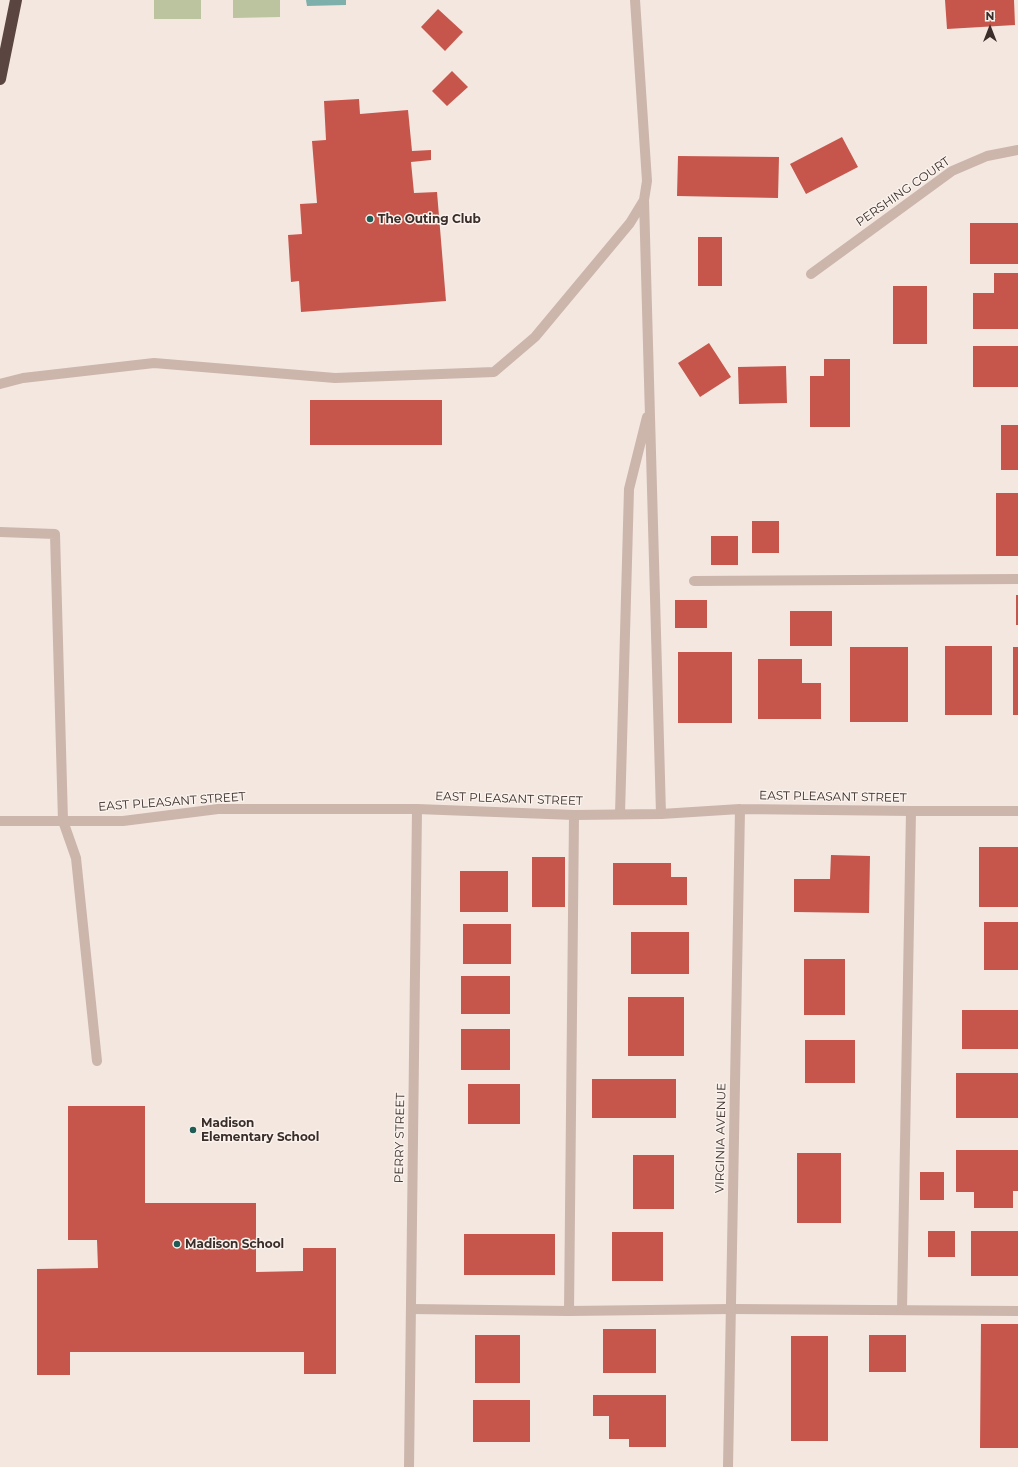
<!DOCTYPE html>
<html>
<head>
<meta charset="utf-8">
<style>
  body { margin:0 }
  #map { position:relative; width:1018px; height:1467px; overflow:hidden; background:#f3e7e0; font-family:Montserrat,sans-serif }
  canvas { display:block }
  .north { position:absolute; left:970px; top:8px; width:40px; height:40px; -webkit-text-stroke:3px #faf2ec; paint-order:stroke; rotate:0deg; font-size:11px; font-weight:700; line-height:16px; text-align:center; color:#3a2d2a }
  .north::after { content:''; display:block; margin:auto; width:14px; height:18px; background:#3a2d2a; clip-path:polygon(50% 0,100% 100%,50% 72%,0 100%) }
</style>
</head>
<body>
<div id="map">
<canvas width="1018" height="1467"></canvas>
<div class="north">N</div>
</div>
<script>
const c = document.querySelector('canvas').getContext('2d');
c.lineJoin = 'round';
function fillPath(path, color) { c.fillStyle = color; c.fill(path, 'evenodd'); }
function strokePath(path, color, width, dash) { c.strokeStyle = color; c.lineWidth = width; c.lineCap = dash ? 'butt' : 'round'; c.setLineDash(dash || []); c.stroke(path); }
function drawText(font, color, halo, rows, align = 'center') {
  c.font = font + ' Montserrat,sans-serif'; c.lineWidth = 3; c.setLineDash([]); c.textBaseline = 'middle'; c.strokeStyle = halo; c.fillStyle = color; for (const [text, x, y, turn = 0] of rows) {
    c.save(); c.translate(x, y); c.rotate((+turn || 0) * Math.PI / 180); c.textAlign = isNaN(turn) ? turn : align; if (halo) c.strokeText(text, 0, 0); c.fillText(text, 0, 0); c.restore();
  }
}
const green = new Path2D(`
  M154 0H201V19H154Z
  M233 0H280V17L233 18Z`);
const water = new Path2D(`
  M306 0H346V5L307 6Z`);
const building = new Path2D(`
  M945 0H1014L1015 25 947 29Z
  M438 9 463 32 445 51 421 27Z
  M452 71 468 87 447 106 432 91Z
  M359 99 360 114 408 110 412 151 431 150V160L411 162 414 193 437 192 446 301 301 312 299 281 291 282 288 235 302 234 300 204 317 203 312 141 326 140 324 101Z
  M842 137 858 167 806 194 790 164Z
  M678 156 779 157 778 198 677 196Z
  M970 223H1018V264H970Z
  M698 237H722V286H698Z
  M994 273H1018V329H973V293H994Z
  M893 286H927V344H893Z
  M709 343 731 377 700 397 678 363Z
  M973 346H1018V387H973Z
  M824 359H850V427H810V376H824Z
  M786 366 787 403 739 404 738 367Z
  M310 400H442V445H310Z
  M1001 425H1018V470H1001Z
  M996 493H1018V556H996Z
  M752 521H779V553H752Z
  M711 536H738V565H711Z
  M1016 595H1018V625H1016Z
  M675 600H707V628H675Z
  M790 611H832V646H790Z
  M945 646H992V715H945Z
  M850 647H908V722H850Z
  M1013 647H1018V715H1013Z
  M678 652H732V723H678Z
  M758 659H802V683H821V719H758Z
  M979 847H1018V907H979Z
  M831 855 870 856 869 913 794 912V879H830Z
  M532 857H565V907H532Z
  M613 863H671V877H687V905H613Z
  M460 871H508V912H460Z
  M984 922H1018V970H984Z
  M463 924H511V964H463Z
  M631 932H689V974H631Z
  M804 959H845V1015H804Z
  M461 976H510V1014H461Z
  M628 997H684V1056H628Z
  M962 1010H1018V1049H962Z
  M461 1029H510V1070H461Z
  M805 1040H855V1083H805Z
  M956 1073H1018V1118H956Z
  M592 1079H676V1118H592Z
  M468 1084H520V1124H468Z
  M68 1106H145V1203H256V1272L303 1271V1248H336V1374H304V1352H70V1375H37V1269L98 1268 97 1240H68Z
  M956 1150H1018V1191H1013V1208H974V1192H956Z
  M797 1153H841V1223H797Z
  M633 1155H674V1209H633Z
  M920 1172H944V1200H920Z
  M928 1231H955V1257H928Z
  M971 1231H1018V1276H971Z
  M612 1232H663V1281H612Z
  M464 1234H555V1275H464Z
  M981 1324H1018V1448H980Z
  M603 1329H656V1373H603Z
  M475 1335H520V1383H475Z
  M869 1335H906V1372H869Z
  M791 1336H828V1441H791Z
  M593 1395H666V1447H629V1439H609V1416H593Z
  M473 1400H530V1442H473Z`);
const lane = new Path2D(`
  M635 0 647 181 644 200 661 814
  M0 384 23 378 154 363 335 378 494 372 535 337 630 223 644 200
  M0 532 55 534 63 821 76 858 97 1061
  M694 581 1018 579
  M620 814 629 489 647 417
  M411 1309 569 1311 731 1309 1018 1311
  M902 1310 911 811
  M569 1311 574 815`);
const street = new Path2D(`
  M811 274 952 171 987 156 1018 150
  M0 821H123L218 809H417L574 815 661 814 740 809 911 811H1018
  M409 1467 417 809
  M728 1467 740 809`);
const highway = new Path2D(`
  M0 79 16 0`);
const markers = [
  [370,219,4,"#1f5c56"],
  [193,1130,4,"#1f5c56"],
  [177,1244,4,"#1f5c56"]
];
const streetNames = [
  ["PERSHING COURT",903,192,-35],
  ["EAST PLEASANT STREET",833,797,1],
  ["EAST PLEASANT STREET",509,799,2],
  ["EAST PLEASANT STREET",172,802,-4],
  ["PERRY STREET",400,1138,-89],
  ["VIRGINIA AVENUE",721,1138,-89]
];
const poiNames = [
  ["The Outing Club",378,219],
  ["Madison",201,1123],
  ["Elementary School",201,1137],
  ["Madison School",185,1244]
];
fillPath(green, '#bcc39f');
fillPath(water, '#7eb0ab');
fillPath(building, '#c6564b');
strokePath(lane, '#ccb5ab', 10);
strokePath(street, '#ccb5ab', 10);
strokePath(highway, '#5a4541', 12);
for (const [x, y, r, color] of markers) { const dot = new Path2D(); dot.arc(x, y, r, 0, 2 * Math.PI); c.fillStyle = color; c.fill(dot); strokePath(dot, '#faf2ec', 1.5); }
drawText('12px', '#3a2d2a', '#faf2ec', streetNames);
drawText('bold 12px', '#3a2d2a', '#faf2ec', poiNames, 'left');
</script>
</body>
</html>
